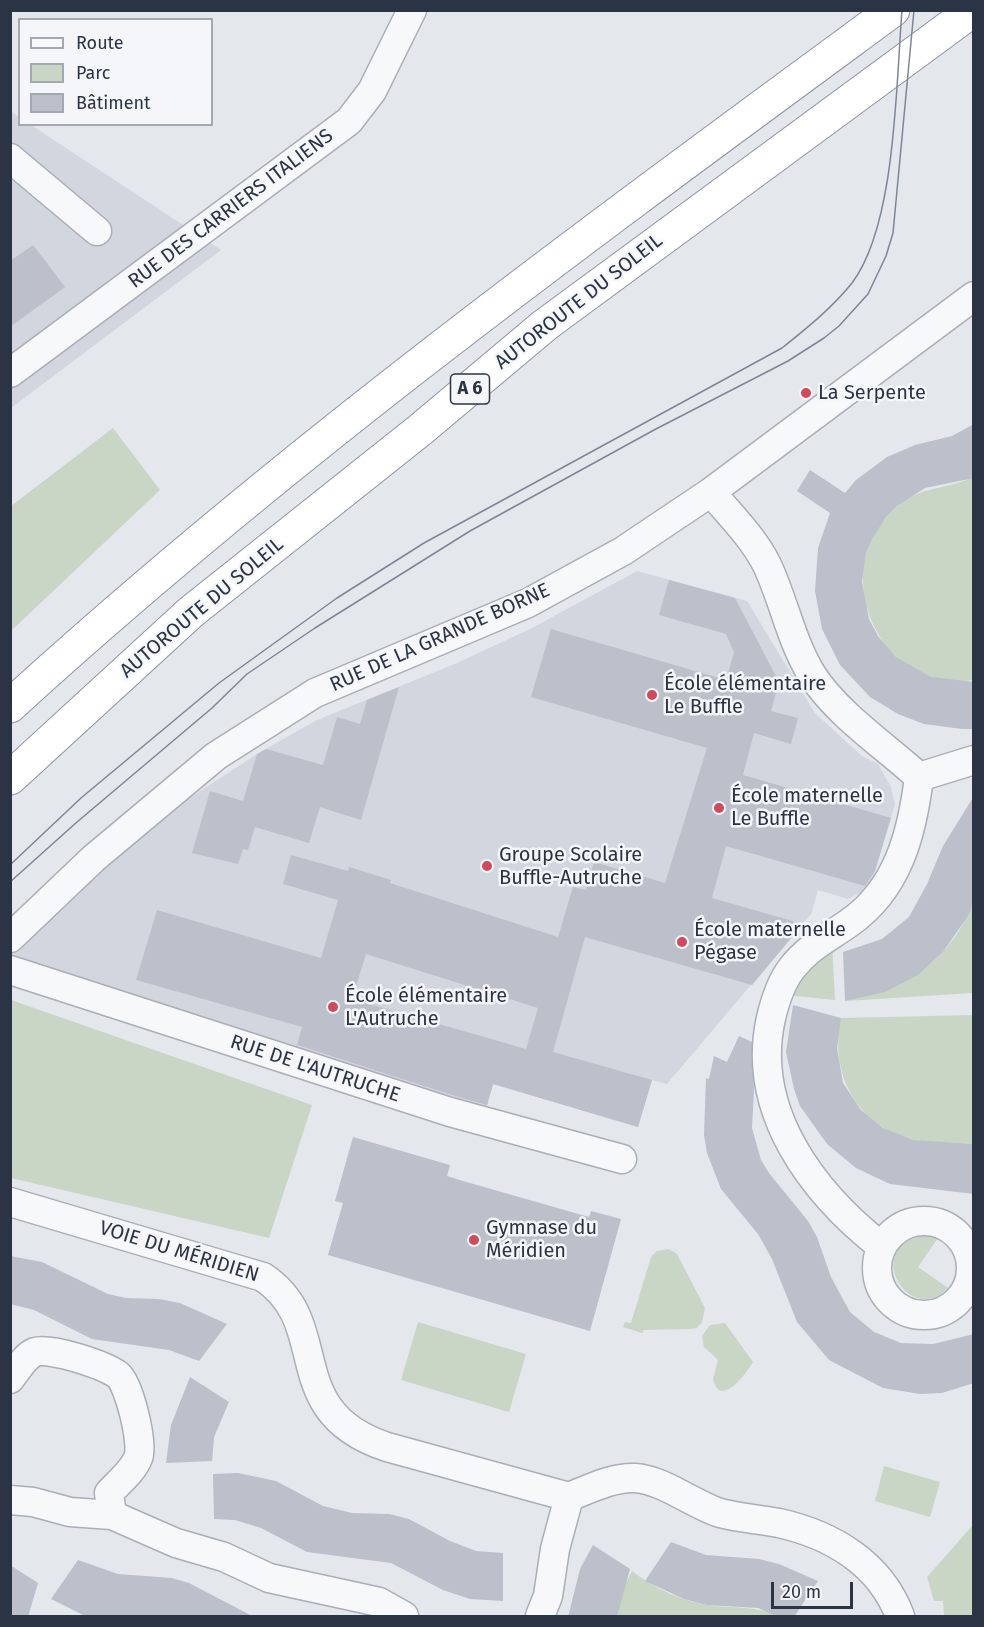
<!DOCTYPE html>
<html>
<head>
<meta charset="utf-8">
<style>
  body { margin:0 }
  #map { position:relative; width:984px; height:1627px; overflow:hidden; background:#e4e7ec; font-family:"Fira Sans",sans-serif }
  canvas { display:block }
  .frame { position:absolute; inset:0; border:12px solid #2b3445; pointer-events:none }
  .legend { position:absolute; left:18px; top:18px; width:195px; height:108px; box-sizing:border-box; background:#f4f6f9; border:2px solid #a4a8b1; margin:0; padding:8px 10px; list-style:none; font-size:18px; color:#2b3445 }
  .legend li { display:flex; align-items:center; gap:12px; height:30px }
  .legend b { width:30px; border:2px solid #a4a8b1 }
  .scale { position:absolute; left:771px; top:1582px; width:82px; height:27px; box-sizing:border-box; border:3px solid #2b3445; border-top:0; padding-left:8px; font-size:18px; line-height:21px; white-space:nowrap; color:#2b3445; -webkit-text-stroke:4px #f4f6f9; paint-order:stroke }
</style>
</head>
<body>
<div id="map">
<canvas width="984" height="1627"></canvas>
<div class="frame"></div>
<ul class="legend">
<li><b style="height:8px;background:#f7f8fa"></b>Route</li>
<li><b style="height:16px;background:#c9d6c5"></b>Parc</li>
<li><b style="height:16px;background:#bbc0ca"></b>Bâtiment</li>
</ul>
<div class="scale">20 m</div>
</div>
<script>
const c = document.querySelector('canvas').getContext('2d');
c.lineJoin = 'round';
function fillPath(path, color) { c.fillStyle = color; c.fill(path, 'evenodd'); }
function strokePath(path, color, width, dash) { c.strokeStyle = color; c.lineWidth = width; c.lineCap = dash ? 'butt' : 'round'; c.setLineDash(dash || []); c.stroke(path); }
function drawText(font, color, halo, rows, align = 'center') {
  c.font = font + ' "Fira Sans",sans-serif'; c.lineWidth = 5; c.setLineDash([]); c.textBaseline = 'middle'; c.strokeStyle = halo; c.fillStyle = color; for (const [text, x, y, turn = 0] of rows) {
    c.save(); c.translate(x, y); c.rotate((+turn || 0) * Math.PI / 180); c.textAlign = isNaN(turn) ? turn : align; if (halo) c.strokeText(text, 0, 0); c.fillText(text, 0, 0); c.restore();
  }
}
const built = new Path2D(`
  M10 111 19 117 20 124 31 125 221 250 11 408Z
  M637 571 747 601 815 713 862 756 878 764 891 787 895 804 870 888 848 899 818 890 811 914 667 1084 652 1080 638 1127 493 1084 487 1107 295 1052 11 957V945L154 821 257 754 317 720 457 663 532 628Z`);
const green = new Path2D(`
  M113 428 160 490 11 631V506Z
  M973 477V680C886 698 828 579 887 516 918 483 938 493 973 477Z
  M973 901V993L845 1001C905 989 952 961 973 901Z
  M832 943 835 1000 786 995Z
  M11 1000 312 1105 269 1238 11 1178Z
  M973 1015V1144C954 1142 932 1144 913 1140 856 1126 829 1072 841 1018Z
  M924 1236 938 1238 918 1267 948 1288C909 1329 861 1245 924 1236Z
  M669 1249 677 1254 705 1308 702 1322 697 1328 691 1329 644 1330 642 1333 623 1327 625 1322 631 1323 651 1257 657 1251Z
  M418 1322 526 1354 509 1412 401 1380Z
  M725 1323 753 1362C746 1374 720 1409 713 1379L718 1360 704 1347 702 1336 710 1325Z
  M884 1466 940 1482 930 1517 875 1501Z
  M973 1525V1616H936L944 1615 943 1601H934L927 1577Z
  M632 1571C654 1588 681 1601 709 1605 733 1609 755 1605 778 1616H617L625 1585Z`);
const building = new Path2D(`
  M33 245 65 287 10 327V261Z
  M974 424V478L925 488 897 506 886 517 872 539 866 553 862 582 869 619 878 636 896 657 931 677 974 682V729H962L924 724 898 714 870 697 840 665 822 629 815 591 818 548 830 513 797 491 810 470 845 493 856 480 887 457 915 445 952 436Z
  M669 580 735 598 779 682 771 711 798 718 791 744 754 733 743 775 891 818 875 871 865 886 726 846 712 898 803 924 752 985 585 937 553 1052 652 1080 638 1127 493 1084 487 1105 455 1096 297 1045 302 1027 136 980 157 910 321 958 338 900 283 884 291 855 348 871 349 867 391 880 390 883 558 937 573 887 586 890 594 862 665 883 707 748 531 697 551 629 726 680 734 652 726 634 659 615ZM366 954 538 1008 526 1049 352 999Z
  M399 687 361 820 320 807 309 843 255 827 248 850 243 849 238 864 192 853 210 791 243 801 257 754 266 749 323 765 337 717 360 724 367 700Z
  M974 796V901L968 916 943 952 918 975 885 992 845 1001 843 952 882 939 909 917 927 884 943 846Z
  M793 1005 841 1018 837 1048 843 1083 861 1110 883 1128 913 1140 974 1144V1194L890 1184 856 1168 827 1144 800 1106 794 1089 786 1052Z
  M739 1036 752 1042 754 1090 752 1128 761 1160 769 1173 808 1221 817 1237 831 1277 850 1312 874 1332 901 1343 933 1344 974 1334V1383L942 1393 920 1394 883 1388 829 1360 797 1322 772 1259 758 1234 721 1189 707 1153 704 1135 706 1078 709 1079 714 1056 727 1062Z
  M353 1137 450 1165 447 1176 463 1181 589 1217 591 1211 621 1219 590 1331 328 1255 343 1203 335 1201Z
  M10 1256 42 1262 108 1294 126 1298 159 1299 180 1303 227 1324 199 1361 169 1350 92 1339 34 1310 10 1304Z
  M190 1377 229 1402 214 1437 212 1461 166 1463 171 1425Z
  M238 1473 276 1481 323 1506 352 1513 389 1514 409 1519 450 1541 476 1551 503 1553V1601L470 1599 443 1590 391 1563 307 1552 261 1528 235 1520 214 1519 213 1474Z
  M671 1542 706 1555 759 1559 779 1564 818 1581 794 1617H778L758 1608 707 1605 684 1599 645 1581Z
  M593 1545 630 1569 617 1617H568L580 1569Z
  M78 1560 118 1574 172 1578 189 1583 254 1617 85 1616 51 1599Z
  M10 1565 38 1583 28 1617H10Z`);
const minor = new Path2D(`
  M10 158 97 231
  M10 373 349 121 372 91 412 10
  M711 492C730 515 753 537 767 565 784 601 791 641 812 675 837 714 885 746 919 777L974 760
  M10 938 94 858 216 756 315 693 528 603 623 551 711 492 974 296
  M10 970 450 1112 622 1159
  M10 1202 263 1277C335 1325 278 1411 387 1447L569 1497
  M877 1268a47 47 0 1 1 94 0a47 47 0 1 1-94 0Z
  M882 1247C813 1193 750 1111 771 1018 775 1001 781 982 792 968 808 947 828 938 849 923 898 889 912 834 919 777
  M10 1379C17 1370 25 1356 35 1352 51 1347 104 1365 118 1375 129 1384 144 1444 138 1458 133 1471 118 1483 109 1493L112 1515
  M569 1497C589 1489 613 1477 635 1478 664 1480 692 1504 720 1513 739 1518 759 1519 779 1523 832 1535 880 1563 900 1616
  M10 1500 33 1502 70 1512 112 1515 176 1543 224 1557 269 1578 379 1602 404 1616
  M540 1616 548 1596 555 1549 569 1497`);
const highway = new Path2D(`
  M10 706C287 453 591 232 893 10
  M10 778 191 612 420 430 545 325 973 10`);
const tram = new Path2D(`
  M10 865 81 798 219 683 337 598 424 543 782 348C807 328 832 308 852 283 896 225 896 84 902 10
  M10 882 77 822 212 708 247 674 315 628 470 531 654 430 788 361 824 338 839 326 868 294 886 256 893 233 914 10`);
const markers = [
  [806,393,6,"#d1495b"],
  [652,695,6,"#d1495b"],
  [719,808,6,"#d1495b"],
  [487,866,6,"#d1495b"],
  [682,942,6,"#d1495b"],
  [333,1007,6,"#d1495b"],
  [474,1240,6,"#d1495b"]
];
const shields = [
  [470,389,39]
];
const shieldNames = [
  ["A 6",470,389]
];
const streetNames = [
  ["RUE DES CARRIERS ITALIENS",231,209,-37],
  ["AUTOROUTE DU SOLEIL",579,302,-38],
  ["AUTOROUTE DU SOLEIL",202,608,-40],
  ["RUE DE LA GRANDE BORNE",440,638,-24],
  ["RUE DE L'AUTRUCHE",315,1069,18],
  ["VOIE DU MÉRIDIEN",179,1252,17]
];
const poiNames = [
  ["La Serpente",818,393],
  ["École élémentaire",664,684],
  ["Le Buffle",664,707],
  ["École maternelle",731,796],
  ["Le Buffle",731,819],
  ["Groupe Scolaire",499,855],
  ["Buffle-Autruche",499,878],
  ["École maternelle",694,930],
  ["Pégase",694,953],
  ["École élémentaire",345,996],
  ["L'Autruche",345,1019],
  ["Gymnase du",486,1228],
  ["Méridien",486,1251]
];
fillPath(built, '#d2d6de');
fillPath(green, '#c9d6c5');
fillPath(building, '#bbc0ca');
strokePath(minor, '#a9aeb7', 31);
strokePath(highway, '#8b94a3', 35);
strokePath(minor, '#f7f8fa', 28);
strokePath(highway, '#fff', 33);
strokePath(tram, '#7d8696', 1.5);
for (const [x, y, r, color] of markers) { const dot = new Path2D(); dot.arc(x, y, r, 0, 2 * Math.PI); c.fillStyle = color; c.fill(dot); strokePath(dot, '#f4f6f9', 2); }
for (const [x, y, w] of shields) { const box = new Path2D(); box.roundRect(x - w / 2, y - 15, w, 30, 4.5); c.fillStyle = '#f4f6f9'; c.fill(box); strokePath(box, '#2b3445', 1.5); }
drawText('bold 18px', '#2b3445', null, shieldNames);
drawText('20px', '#2b3445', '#f4f6f9', streetNames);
drawText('20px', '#2b3445', '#f4f6f9', poiNames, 'left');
</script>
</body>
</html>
